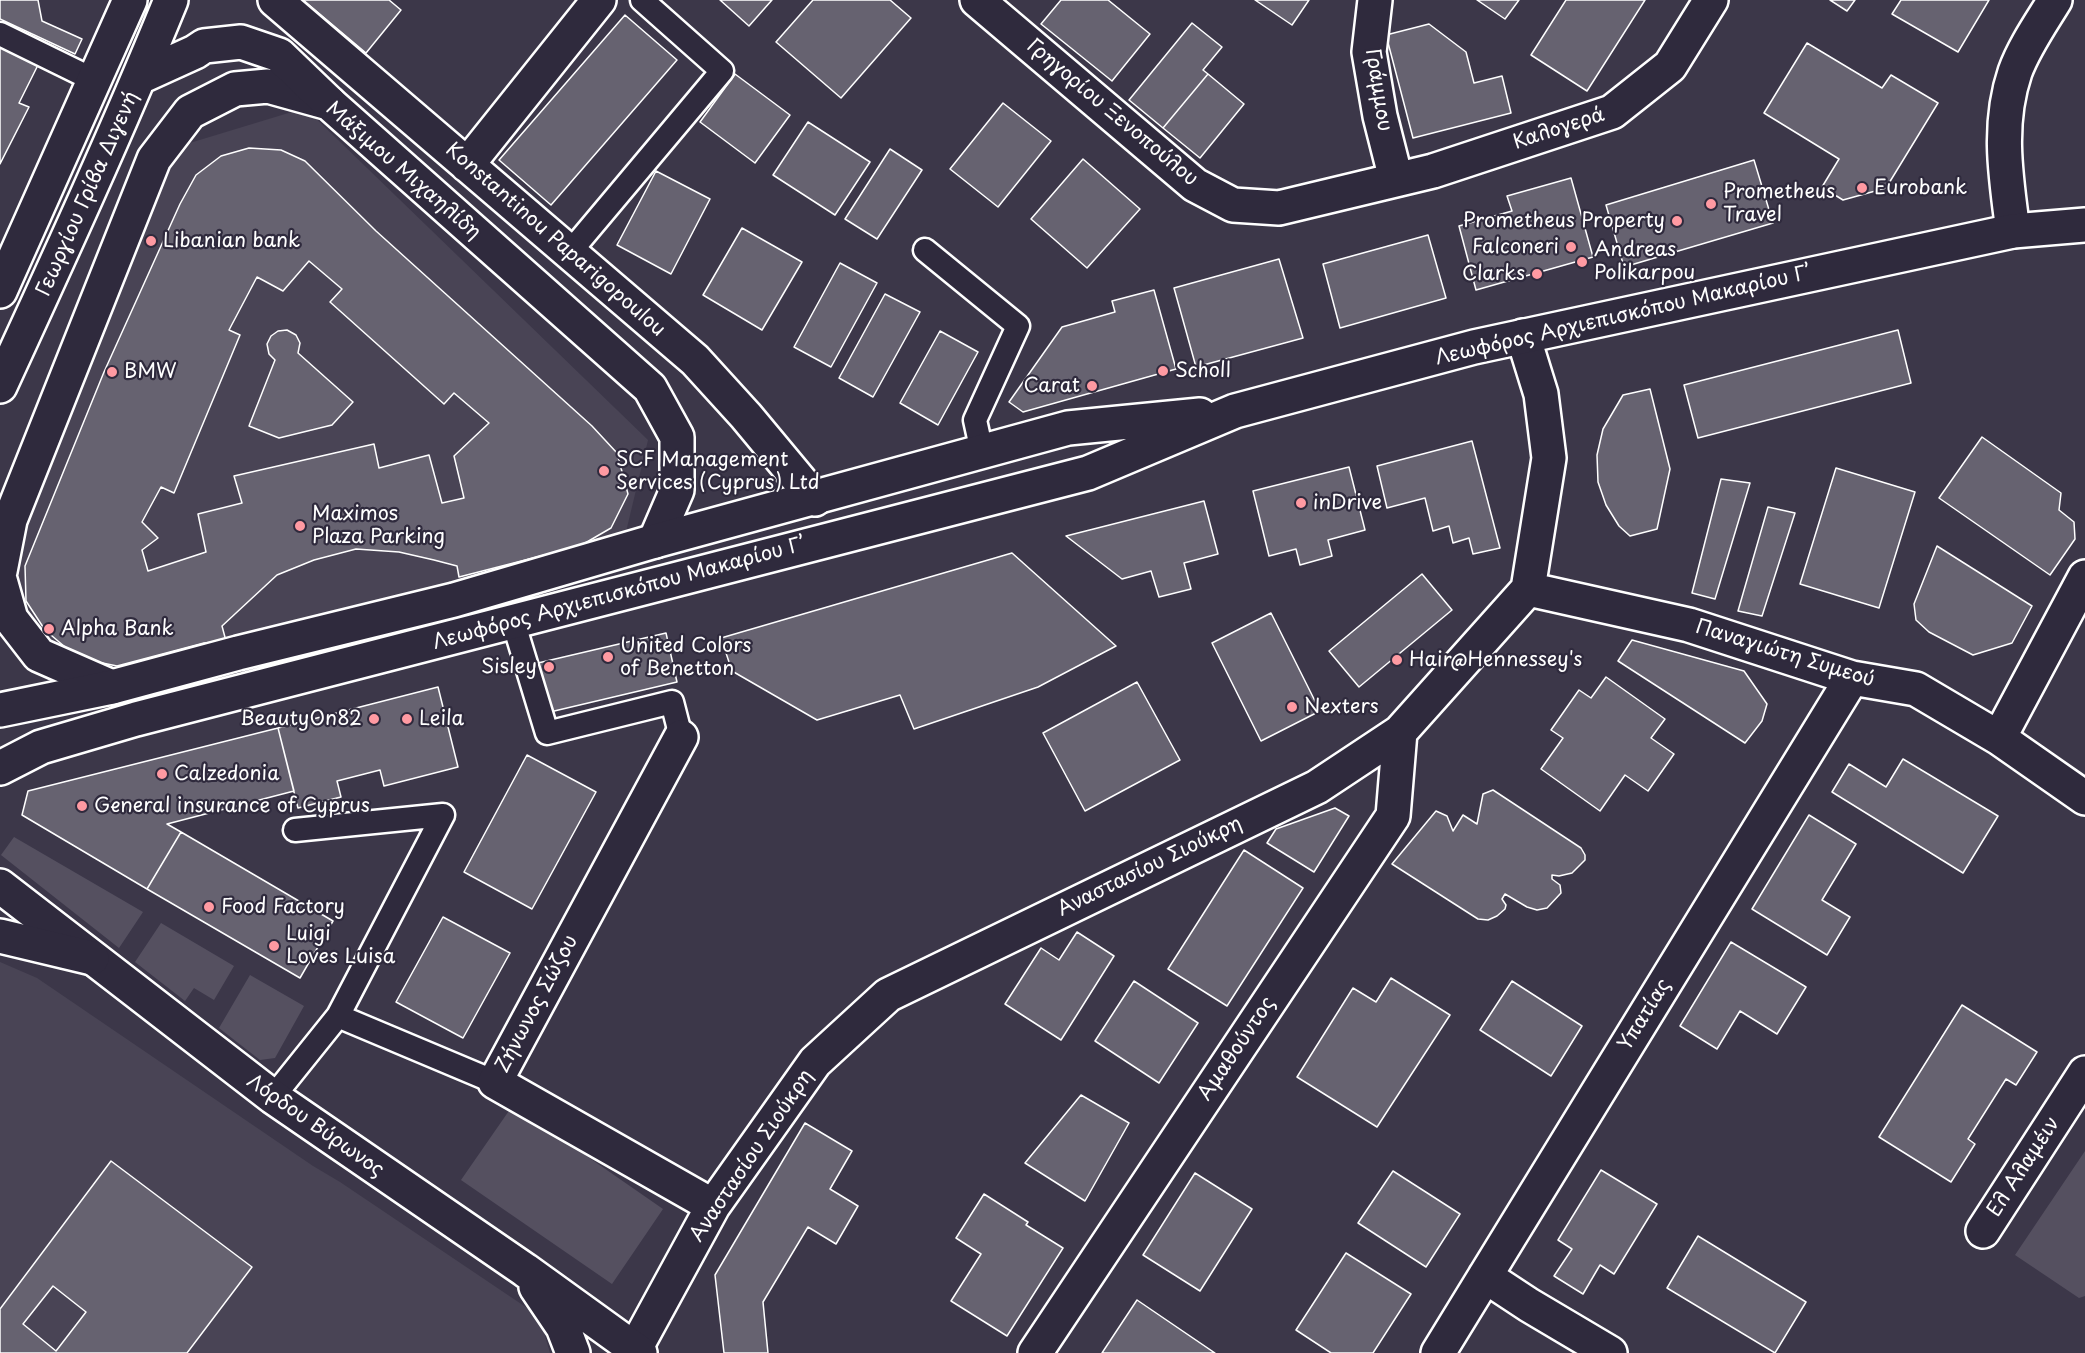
<!DOCTYPE html>
<html>
<head>
<meta charset="utf-8">
<style>
  body { margin:0 }
  canvas { display:block; background:#3c3749 }
</style>
</head>
<body>
<canvas width="2085" height="1353"></canvas>
<script>
const c = document.querySelector('canvas').getContext('2d');
c.lineJoin = 'round';
function fillPath(path, color) { c.fillStyle = color; c.fill(path, 'evenodd'); }
function strokePath(path, color, width, dash) { c.strokeStyle = color; c.lineWidth = width; c.lineCap = dash ? 'butt' : 'round'; c.setLineDash(dash || []); c.stroke(path); }
function drawText(font, color, halo, rows, align = 'center') {
  c.font = font + ' "Playpen Sans",sans-serif'; c.lineWidth = 4.5; c.setLineDash([]); c.textBaseline = 'middle'; c.strokeStyle = halo; c.fillStyle = color; for (const [text, x, y, turn = 0] of rows) {
    c.save(); c.translate(x, y); c.rotate((+turn || 0) * Math.PI / 180); c.textAlign = isNaN(turn) ? turn : align; if (halo) c.strokeText(text, 0, 0); c.fillText(text, 0, 0); c.restore();
  }
}
const built = new Path2D(`
  M305 108 648 440 624 540 112 680 61 658 26 623 7 562 180 146Z
  M0 962 37 978 313 1166 340 1182 539 1316 550 1353H0Z`);
const green = new Path2D(`
  M14 837 143 912 119 948 1 855Z
  M161 923 234 966 214 1000 194 988 185 1001 135 962Z
  M250 975 304 1006 275 1058 260 1060 219 1028Z
  M513 1105 663 1209 612 1284 461 1180Z
  M2085 1151V1296L2079 1298 2015 1255Z`);
const building = new Path2D(`
  M0 0H38L42 21 82 39 75 54 0 19Z
  M303 0H389L401 10 366 53Z
  M720 0H772L749 26Z
  M813 0H890L911 18 841 98 776 42Z
  M1061 0H1108L1150 34 1112 81 1041 24Z
  M1255 0H1309L1292 25Z
  M1477 0H1519L1505 19Z
  M1566 0H1645L1587 91 1531 55Z
  M1830 0H1855L1847 11Z
  M1901 0H1989L1958 52 1892 14Z
  M625 15 677 60 551 205 499 160Z
  M1192 23 1222 47 1203 70 1208 74 1163 128 1129 100Z
  M1429 24 1466 52 1474 83 1502 76 1511 113 1413 138 1386 35Z
  M0 41 40 61 19 103 29 107 0 164Z
  M1807 43 1882 88 1891 75 1938 103 1886 188 1843 200 1822 187 1839 159 1764 113Z
  M735 74 790 115 755 163 700 122Z
  M1208 74 1244 104 1200 158 1163 128Z
  M1003 103 1051 141 998 207 950 169Z
  M808 122 870 162 835 215 773 175Z
  M249 148 281 150 305 161 376 231 592 426 617 453 628 494 611 528 580 546 459 577 457 566 434 560 399 552 356 549 314 560 277 575 222 626 226 641 204 643 117 666 78 658 45 630 26 601 25 566 104 372 180 204 196 175 221 156ZM309 261 342 289 330 302 444 404 454 393 489 423 454 456 464 498 442 503 429 455 379 468 374 444 234 476 242 503 198 514 206 552 148 571 142 550 158 538 142 522 161 487 174 493 240 335 229 330 257 277 283 291Z
  M890 149 922 170 877 239 845 219Z
  M1083 159 1140 209 1087 268 1031 219Z
  M1754 160 1773 223 1624 267 1606 205Z
  M656 171 710 199 671 274 617 245Z
  M1571 178 1593 257 1476 290 1459 226 1512 211 1507 196Z
  M742 228 802 262 762 330 703 295Z
  M1428 235 1446 298 1340 328 1323 264Z
  M1279 259 1303 338 1196 367 1174 288Z
  M840 263 877 283 831 367 794 347Z
  M1154 290 1176 369 1023 412 1009 402 1062 327 1115 312 1112 301Z
  M885 294 920 312 873 397 839 378Z
  M287 330 296 335 300 343 298 353 353 402 332 425 279 438 249 426 275 360 269 354 267 344 271 336 278 331Z
  M1898 330 1911 383 1698 438 1684 385Z
  M940 331 978 352 938 425 900 403Z
  M1650 389 1670 469 1657 529 1630 536 1619 526 1606 505 1598 482 1597 455 1603 429 1623 395Z
  M1982 437 2061 493 2059 510 2074 522 2075 539 2050 575 1939 498Z
  M1472 441 1500 548 1473 554 1469 538 1453 543 1449 526 1433 531 1425 498 1387 508 1377 466Z
  M1349 467 1365 530 1328 540 1332 556 1300 565 1296 549 1269 556 1253 491Z
  M1836 468 1915 492 1879 608 1800 584Z
  M1721 479 1750 483 1715 599 1692 593Z
  M1204 501 1218 554 1184 563 1191 589 1159 597 1151 571 1122 579 1066 536Z
  M1768 507 1795 513 1762 616 1738 611Z
  M1937 546 2032 606 2012 643 1973 655 1929 632 1916 620 1914 604Z
  M1012 553 1116 646 1038 687 914 729 900 695 817 720 732 671 721 638Z
  M1422 574 1452 610 1359 687 1329 651Z
  M1271 613 1320 711 1261 741 1212 643Z
  M666 633 677 682 550 712 538 663Z
  M1632 640 1744 671 1767 704 1762 721 1745 743 1618 661Z
  M1606 677 1665 719 1651 738 1674 754 1648 791 1625 775 1600 811 1541 769 1563 738 1551 730 1579 690 1591 698Z
  M1137 682 1180 760 1085 811 1043 733Z
  M438 687 458 767 384 786 380 770 337 781 341 797 298 808 278 728Z
  M278 728 294 791 167 824 181 832 147 889 22 815 28 791Z
  M527 755 596 792 532 909 464 872Z
  M1903 759 1998 816 1963 873 1832 792 1849 764 1886 787Z
  M1493 790 1581 848 1585 855V860L1572 873 1559 876 1552 875V879L1560 885 1561 893 1547 908 1537 910 1527 907 1505 894 1502 899 1506 905 1505 909 1497 916 1488 920 1478 919 1392 864 1436 811 1447 816 1453 831 1463 815 1477 824 1483 794Z
  M1335 808 1349 816 1314 872 1267 843 1276 829Z
  M1809 815 1856 844 1822 900 1850 917 1827 955 1752 909Z
  M181 832 333 921 300 978 147 889Z
  M1244 850 1303 888 1227 1006 1168 969Z
  M443 917 510 953 463 1038 396 1002Z
  M1077 932 1114 956 1061 1040 1005 1004 1041 948 1059 960Z
  M1731 942 1806 987 1777 1034 1740 1011 1717 1049 1680 1026Z
  M1391 978 1450 1015 1377 1127 1297 1077 1353 988 1376 1002Z
  M1134 981 1198 1023 1159 1083 1095 1041Z
  M1512 981 1582 1026 1551 1076 1480 1030Z
  M1962 1005 2037 1052 2016 1085 2006 1079 1968 1139 1975 1144 1951 1182 1879 1137Z
  M1081 1095 1129 1123 1085 1201 1025 1163Z
  M805 1123 852 1151 830 1189 858 1206 836 1244 808 1227 763 1302 768 1353H724L715 1275Z
  M111 1161 252 1267 187 1353H0V1309ZM53 1286 86 1312 56 1351 23 1324Z
  M1601 1170 1657 1204 1614 1274 1600 1265 1583 1294 1554 1276 1572 1249 1558 1240Z
  M1393 1171 1460 1214 1426 1267 1358 1223Z
  M1195 1173 1252 1209 1200 1291 1143 1255Z
  M984 1194 1028 1222 1026 1225 1063 1248 1007 1336 951 1301 981 1254 956 1238Z
  M1698 1236 1806 1302 1775 1353 1667 1288Z
  M1346 1253 1411 1294 1373 1353H1331L1296 1330Z
  M1137 1300 1215 1353H1102Z`);
const service = new Path2D(`
  M0 34 94 80
  M925 250 1018 326 975 420 982 452
  M570 252 722 71 642 0
  M513 621 547 733 672 702 681 737
  M295 830 443 815
  M338 1016 495 1082
  M273 1097 338 1016 443 815`);
const minor = new Path2D(`
  M275 0 695 360 746 416 815 499
  M977 0 1195 185 1233 205 1279 208 1433 171 1612 112 1670 66 1711 0
  M1375 0 1369 52 1380 116 1396 179
  M467 165 599 0
  M2013 231C2006 178 1997 125 2015 72 2024 47 2041 23 2055 0
  M0 571 10 520 154 159 190 112 235 89 268 86 329 103 650 388 677 437V490L655 541
  M0 580 11 619 39 655 112 687
  M1528 589 1689 625 1852 678 1916 689 1999 738 2085 798
  M681 737 495 1082 713 1206
  M1999 738 2085 577
  M1983 1231 2085 1073
  M1485 1276 1529 1305 1610 1353
  M635 1349 713 1206 815 1062 888 995 1317 787 1400 732 1528 589 1549 458 1541 394 1523 336
  M1035 1353 1393 816 1400 732
  M1438 1353 1852 678`);
const tertiary = new Path2D(`
  M0 886 273 1097 525 1270 640 1353
  M536 1287 563 1327 573 1353`);
const secondary = new Path2D(`
  M140 77 195 52 204 46 241 42 279 55 329 103
  M0 291 130 0
  M0 386C59 258 118 130 171 0
  M0 710 112 687 238 653 454 600 655 541 1068 428 1200 415
  M0 768 41 747 136 719 1088 473 1235 411 1474 347 2013 231 2085 225
  M0 936 92 958`);
const markers = [
  [1862,188,6,"#ff9aa2"],
  [1711,204,6,"#ff9aa2"],
  [1677,221,6,"#ff9aa2"],
  [151,241,6,"#ff9aa2"],
  [1571,247,6,"#ff9aa2"],
  [1582,262,6,"#ff9aa2"],
  [1537,274,6,"#ff9aa2"],
  [1163,371,6,"#ff9aa2"],
  [112,372,6,"#ff9aa2"],
  [1092,386,6,"#ff9aa2"],
  [604,471,6,"#ff9aa2"],
  [1301,503,6,"#ff9aa2"],
  [300,526,6,"#ff9aa2"],
  [49,629,6,"#ff9aa2"],
  [608,657,6,"#ff9aa2"],
  [1397,660,6,"#ff9aa2"],
  [549,667,6,"#ff9aa2"],
  [1292,707,6,"#ff9aa2"],
  [374,719,6,"#ff9aa2"],
  [407,719,6,"#ff9aa2"],
  [162,774,6,"#ff9aa2"],
  [82,806,6,"#ff9aa2"],
  [209,907,6,"#ff9aa2"],
  [274,946,6,"#ff9aa2"]
];
const streetNames = [
  ["Γράμμου",1378,90,81],
  ["Γρηγορίου Ξενοπούλου",1112,113,40],
  ["Καλογερά",1559,129,-18],
  ["Μάξιμου Μιχαηλίδη",403,171,41],
  ["Γεωργίου Γρίβα Διγενή",88,194,-66],
  ["Konstantinou Paparigopoulou",555,240,41],
  ["Λεωφόρος Αρχιεπισκόπου Μακαρίου Γ’",1623,316,-13],
  ["Λεωφόρος Αρχιεπισκόπου Μακαρίου Γ’",619,594,-15],
  ["Παναγιώτη Συμεού",1785,654,17],
  ["Αναστασίου Σιούκρη",1150,867,-26],
  ["Ζήνωνος Σώζου",537,1004,-62],
  ["Υπατίας",1645,1015,-58],
  ["Αμαθούντος",1237,1049,-56],
  ["Λόρδου Βύρωνος",315,1126,35],
  ["Αναστασίου Σιούκρη",752,1156,-56],
  ["Ελ Αλαμέιν",2024,1167,-57]
];
const poiNames = [
  ["Eurobank",1874,188],
  ["Prometheus",1723,192],
  ["Travel",1723,215],
  ["Prometheus Property",1665,221,"right"],
  ["Libanian bank",163,241],
  ["Falconeri",1559,247,"right"],
  ["Andreas",1594,250],
  ["Polikarpou",1594,273],
  ["Clarks",1525,274,"right"],
  ["Scholl",1175,371],
  ["BMW",124,372],
  ["Carat",1080,386,"right"],
  ["SCF Management",616,460],
  ["Services (Cyprus) Ltd",616,483],
  ["inDrive",1313,503],
  ["Maximos",312,514],
  ["Plaza Parking",312,537],
  ["Alpha Bank",61,629],
  ["United Colors",620,646],
  ["of Benetton",620,669],
  ["Hair@Hennessey's",1409,660],
  ["Sisley",537,667,"right"],
  ["Nexters",1304,707],
  ["BeautyOn82",362,719,"right"],
  ["Leila",419,719],
  ["Calzedonia",174,774],
  ["General insurance of Cyprus",94,806],
  ["Food Factory",221,907],
  ["Luigi",286,934],
  ["Loves Luisa",286,957]
];
fillPath(built, '#494455');
fillPath(green, '#555060');
fillPath(building, '#666270');
strokePath(building, '#fff', 1.5);
strokePath(service, '#fff', 27);
strokePath(minor, '#fff', 38);
strokePath(tertiary, '#fff', 38);
strokePath(secondary, '#fff', 38);
strokePath(service, '#2f2a3d', 22);
strokePath(minor, '#2f2a3d', 33);
strokePath(tertiary, '#2f2a3d', 33);
strokePath(secondary, '#2f2a3d', 33);
for (const [x, y, r, color] of markers) { const dot = new Path2D(); dot.arc(x, y, r, 0, 2 * Math.PI); c.fillStyle = color; c.fill(dot); strokePath(dot, '#2f2a3d', 2); }
drawText('20px', '#fff', '#2f2a3d', streetNames);
drawText('20px', '#fff', '#2f2a3d', poiNames, 'left');
</script>
</body>
</html>
